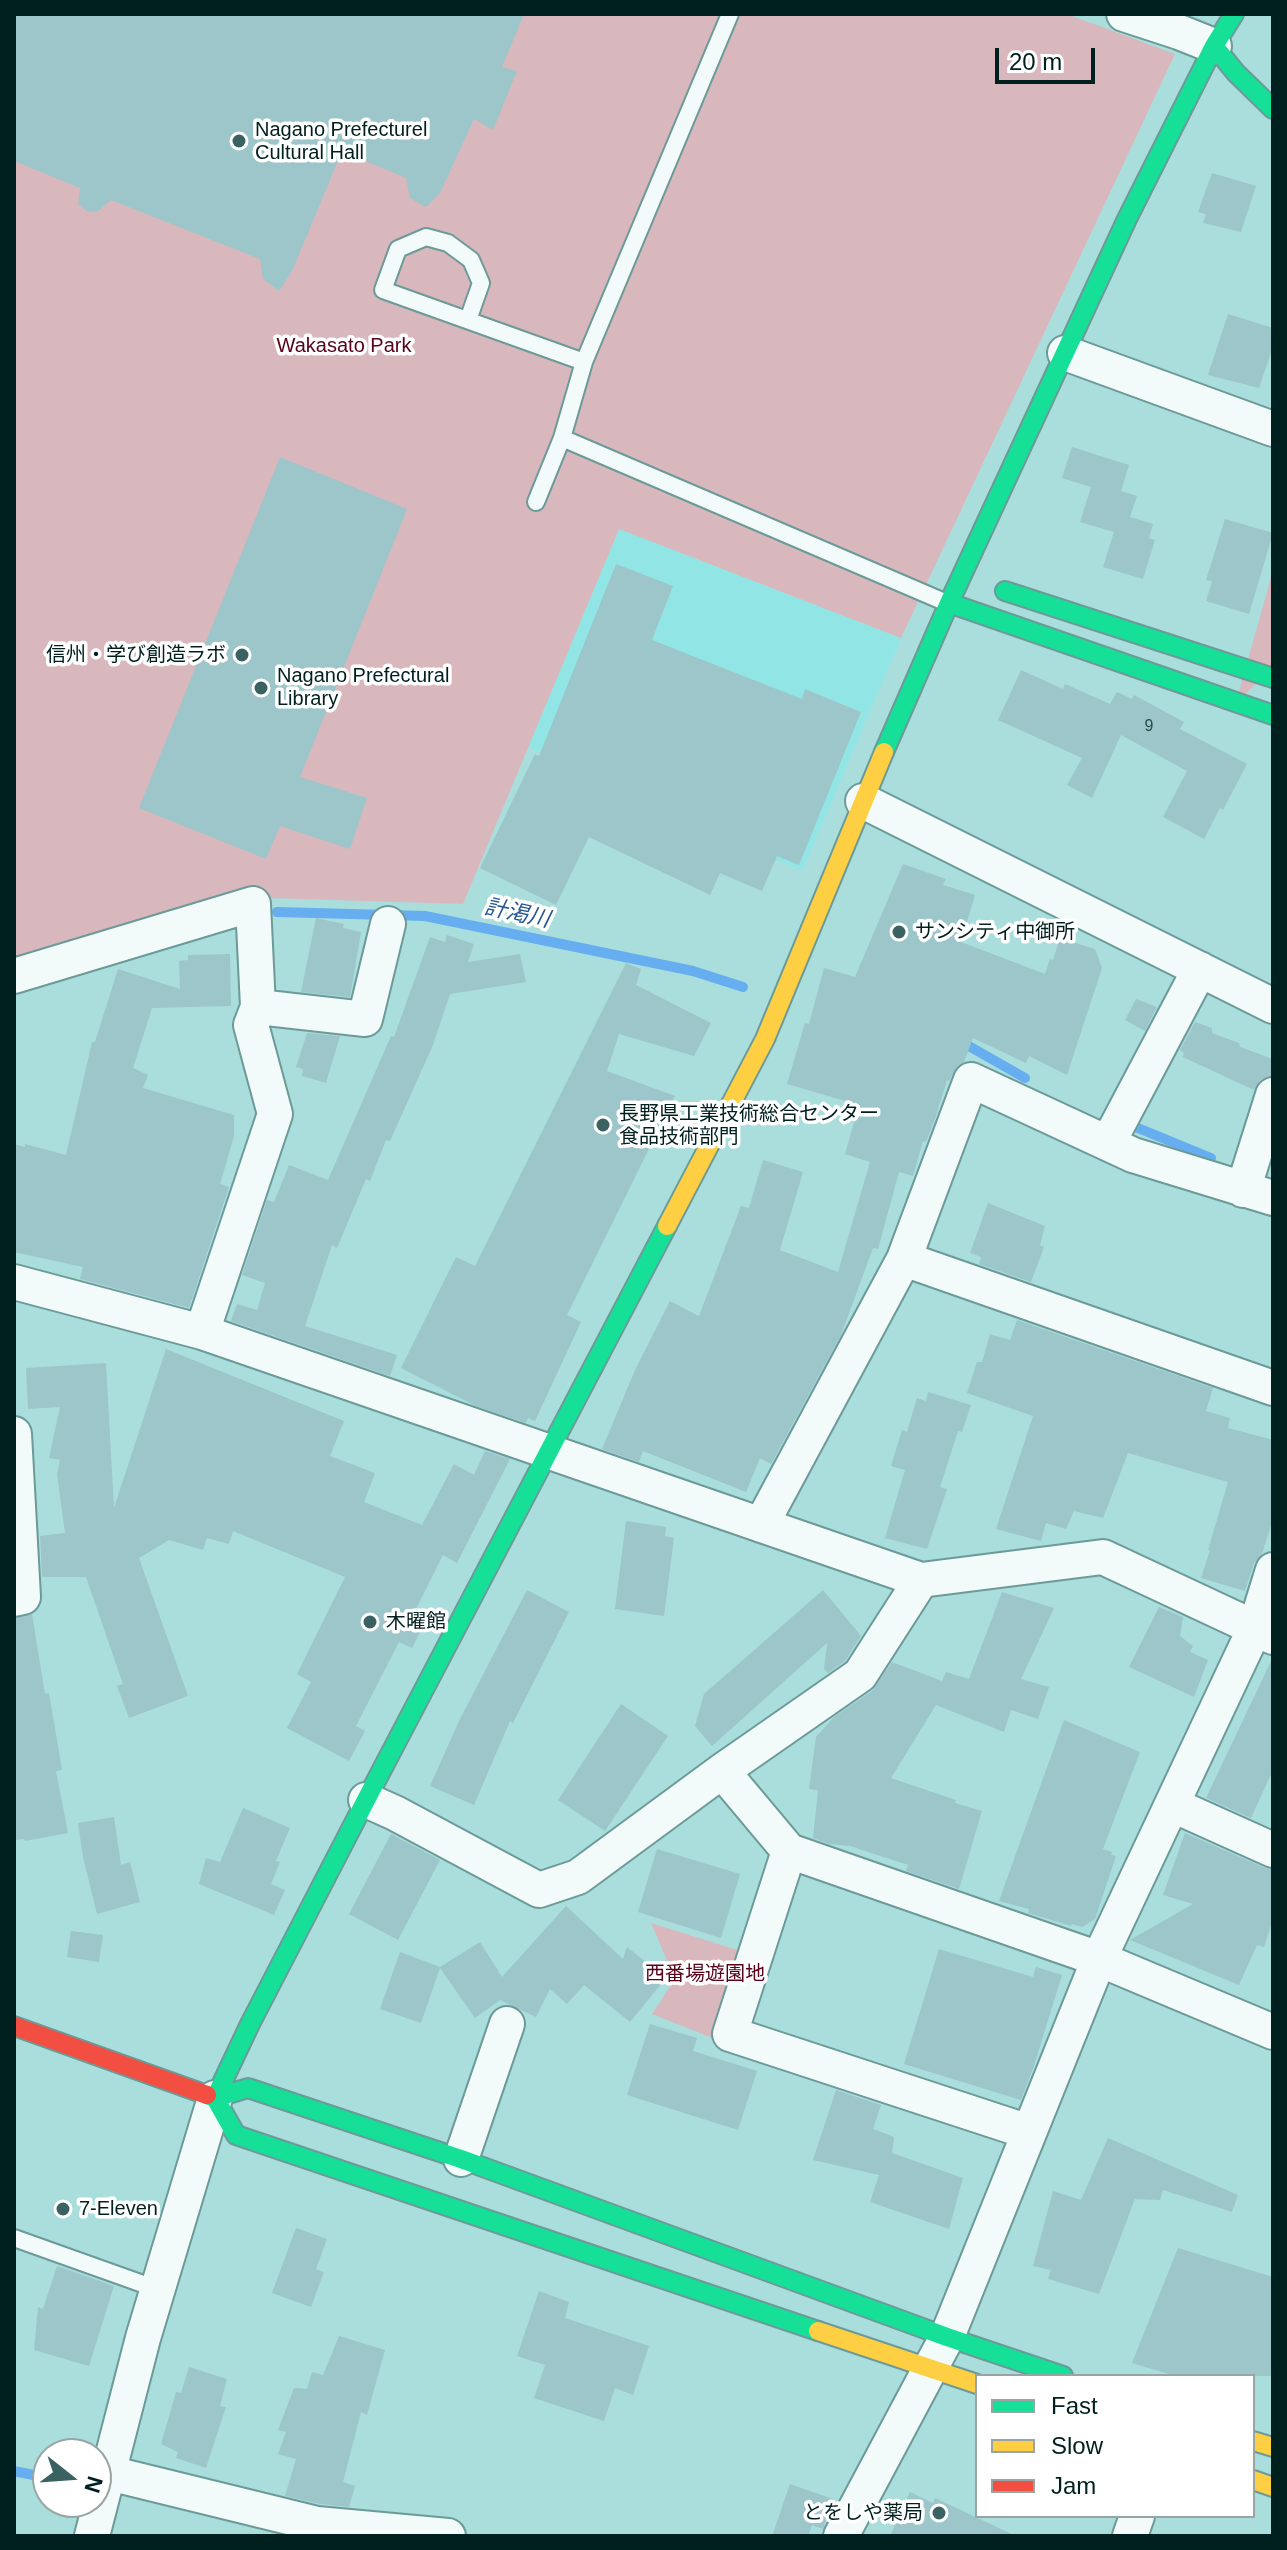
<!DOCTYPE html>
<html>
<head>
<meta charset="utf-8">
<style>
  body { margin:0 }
  #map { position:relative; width:1287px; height:2550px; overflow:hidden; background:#a9dedd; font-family:Arial,sans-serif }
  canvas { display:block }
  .frame { position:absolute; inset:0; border:16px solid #001f1f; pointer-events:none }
  .legend { position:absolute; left:975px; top:2374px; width:280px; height:144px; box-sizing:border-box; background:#fff; border:2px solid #99a5a5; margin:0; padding:10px 14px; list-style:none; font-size:24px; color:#001f1f }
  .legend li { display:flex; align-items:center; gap:16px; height:40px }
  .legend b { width:40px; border:2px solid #99a5a5 }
  .north { position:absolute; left:32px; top:2438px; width:80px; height:80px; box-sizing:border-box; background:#fff; border:2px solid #99a5a5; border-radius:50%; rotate:107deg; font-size:22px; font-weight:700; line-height:32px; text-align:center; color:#001f1f }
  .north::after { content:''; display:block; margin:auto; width:28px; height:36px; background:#3b6262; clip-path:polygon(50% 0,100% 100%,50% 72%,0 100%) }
  .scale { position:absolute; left:995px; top:48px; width:100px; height:36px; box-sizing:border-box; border:4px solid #001f1f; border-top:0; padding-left:10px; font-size:24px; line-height:28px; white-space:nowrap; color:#001f1f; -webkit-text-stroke:6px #fff; paint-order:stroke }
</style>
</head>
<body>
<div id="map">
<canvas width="1287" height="2550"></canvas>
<div class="frame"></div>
<ul class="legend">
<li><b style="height:10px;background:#16e098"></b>Fast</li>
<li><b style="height:10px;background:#ffcf43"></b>Slow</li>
<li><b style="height:10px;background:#f24e42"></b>Jam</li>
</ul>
<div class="north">N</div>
<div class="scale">20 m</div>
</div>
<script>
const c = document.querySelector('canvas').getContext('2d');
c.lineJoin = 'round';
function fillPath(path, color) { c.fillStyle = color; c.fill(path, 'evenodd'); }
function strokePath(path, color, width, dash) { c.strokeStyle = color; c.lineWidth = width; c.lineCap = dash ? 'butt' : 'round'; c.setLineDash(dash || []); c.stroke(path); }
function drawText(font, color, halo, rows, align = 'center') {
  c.font = font + ' Arial,"Noto Sans JP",sans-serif'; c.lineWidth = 7; c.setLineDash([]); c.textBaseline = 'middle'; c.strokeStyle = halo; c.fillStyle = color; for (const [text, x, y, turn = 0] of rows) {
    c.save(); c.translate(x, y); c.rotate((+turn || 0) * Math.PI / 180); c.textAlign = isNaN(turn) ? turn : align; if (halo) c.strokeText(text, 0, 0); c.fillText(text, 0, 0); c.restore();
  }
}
const built = new Path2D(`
  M619 529 901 638 802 871 528 747Z`);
const green = new Path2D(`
  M14 14H1067L1175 54 901 638 619 529 463 904 267 898 14 960Z
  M1273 570V669L1236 702Z
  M651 1923 744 1952 715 2039 652 2014 675 1979Z`);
const stream = new Path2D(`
  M277 912 425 916 693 971 743 987
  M960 1041 1025 1078
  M1138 1128 1211 1158
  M14 2471 48 2478`);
const building = new Path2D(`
  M14 14H524L502 67 517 71 493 130 474 119 440 193 426 207 410 198 406 178 342 151 292 271 279 291 263 279 260 259 111 200 98 211 88 212 78 204 80 188 14 161Z
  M1212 173 1256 186 1241 232 1203 223 1206 214 1198 212Z
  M1228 314 1273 328V347L1259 388 1208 375Z
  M1072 447 1129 465 1121 491 1137 496 1130 517 1153 524 1149 538 1155 540 1143 579 1103 567 1114 532 1080 522 1091 487 1062 478Z
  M280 457 407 509 300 777 367 798 350 849 280 826 266 859 139 808Z
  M1225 519 1273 533 1249 614 1206 601 1212 581 1206 580Z
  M616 564 673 586 652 640 802 699 805 689 861 712 799 865 777 856 762 891 720 873 710 895 589 837 556 905 480 868 535 754 539 756Z
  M1021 670 1063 689 1065 684 1110 704 1117 692 1132 699 1134 695 1184 722 1180 729 1247 764 1223 810 1220 808 1204 839 1163 817 1187 771 1121 735 1092 798 1067 785 1082 758 998 720Z
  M903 864 946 879 943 885 975 895 961 942 1045 974 1050 959 1053 960 1060 938 1095 949 1102 968 1067 1075 1029 1056 1026 1063 973 1038 964 1062 958 1065 949 1081 947 1080 936 1116 926 1142 923 1141 913 1176 899 1172 878 1249 873 1248 841 1335 771 1464 760 1458 746 1492 643 1451 639 1462 602 1449 635 1370 670 1301 699 1316 741 1206 749 1208 763 1160 803 1172 780 1250 838 1272 870 1162 845 1154 859 1105 787 1084 805 1023 809 1024 824 968 855 977Z
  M316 918 344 924 343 928 361 932 350 997 301 992Z
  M447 935 474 944 468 962 520 954 526 982 450 994 433 1045 390 1141 386 1140 370 1181 366 1179 337 1248 332 1245 305 1326 397 1355 390 1376 231 1321 237 1304 257 1310 265 1283 242 1275 267 1200 274 1202 289 1165 328 1180 391 1036 394 1037 430 937 445 942Z
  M230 954 231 1006 152 1008 133 1068 148 1075 143 1088 234 1115V1136L220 1184 229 1187 189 1308 80 1279 83 1267 14 1252V1144L25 1147V1144L66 1155 92 1042H95L118 969 180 989 179 961 188 960V955Z
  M626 963 641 969 636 985 711 1023 694 1056 619 1034 607 1071 675 1096 567 1315 581 1322 535 1421 528 1418 526 1423 476 1406 401 1368 456 1257 475 1266Z
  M1136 999 1157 1007 1145 1031 1125 1020Z
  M1195 1022 1212 1028V1033L1239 1043 1240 1047 1273 1059V1076L1260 1080 1254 1090 1183 1057 1184 1053 1180 1050Z
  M307 1033 340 1036 326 1083 302 1076 303 1069 296 1067Z
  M988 1203 1045 1226 1040 1245 1044 1247 1031 1282 979 1264 981 1257 970 1253Z
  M1017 1320 1213 1388 1206 1411 1230 1418 1228 1428 1273 1440V1519L1262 1554 1254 1563 1245 1591 1201 1578 1210 1550H1208L1228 1482 1128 1453 1103 1518 1074 1511 1066 1529 1046 1523 1041 1541 996 1529 1033 1416 967 1393 977 1362H982L990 1334 1010 1340Z
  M166 1349 344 1421 330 1456 375 1473 364 1502 422 1525 454 1464 474 1475 485 1451 510 1459 457 1563 443 1555 411 1619 424 1625 412 1648 399 1642 356 1726 365 1731 349 1761 287 1728 311 1682 297 1674 345 1577 233 1531 229 1544 207 1538 203 1550 169 1540 139 1558 188 1696 129 1718 117 1686 123 1684 86 1577H42L40 1536 65 1533 57 1474 60 1460 49 1458 60 1407 28 1409 26 1368 106 1363 114 1508Z
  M928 1392 971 1405 962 1432 958 1431 940 1487 947 1489 927 1549 885 1538 905 1470 891 1466 902 1430 907 1432 917 1398 926 1401Z
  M626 1521 666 1527 665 1536 674 1538 664 1616 615 1609Z
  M527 1590 569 1612 513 1723 510 1721 474 1805 430 1786 459 1721Z
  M823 1590 861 1636 845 1661 828 1673 824 1669 827 1643 712 1746 695 1726 704 1694Z
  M1002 1592 1054 1608 1021 1679 1049 1687 1038 1719 1011 1710 1004 1732 936 1705 891 1778 956 1800 955 1803 982 1811 959 1889 906 1871 908 1865 850 1846 829 1844 813 1838 818 1790 809 1789 816 1737 834 1717 872 1691 892 1662 942 1681 946 1672 969 1679Z
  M1159 1607 1183 1617 1180 1636 1193 1646 1190 1652 1208 1660 1194 1697 1129 1667Z
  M32 1614 45 1694 49 1693 62 1770 56 1771 68 1833 25 1841 24 1839 14 1840V1618Z
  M1273 1657V1770L1251 1818 1206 1798Z
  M621 1704 668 1736 605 1831 558 1800Z
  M1064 1720 1140 1752 1103 1849 1112 1852 1111 1855 1116 1856 1095 1919 1082 1927 1072 1924 1071 1926 1028 1913 1029 1909 999 1901Z
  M243 1808 290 1828 276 1861 280 1862 271 1884 285 1890 274 1915 199 1884 206 1858 220 1862Z
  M114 1817 121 1865 130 1862 140 1902 97 1914 83 1857 78 1823Z
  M1185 1833 1265 1868 1273 1870V1919L1264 1947 1257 1945 1239 1985 1130 1940 1193 1904 1163 1895Z
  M391 1834 440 1860 398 1940 349 1914Z
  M657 1849 740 1874 721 1938 638 1912Z
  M566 1906 623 1959 627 1947 666 1978 630 2022 584 1985 567 2004 550 1989 536 2017 500 2000 475 2018 440 1968 421 2023 380 2009 400 1952 440 1967 480 1942 502 1977Z
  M71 1931 103 1935 99 1962 67 1957Z
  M939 1949 1033 1977 1036 1967 1062 1975 1034 2066 1021 2100 904 2064Z
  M650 2024 697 2038 693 2051 757 2071 738 2130 627 2095Z
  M836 2090 881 2105 873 2129 894 2137 892 2153 963 2178 949 2229 870 2202 879 2175 813 2160Z
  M1108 2138 1238 2195 1232 2212 1163 2190 1160 2200 1135 2199 1099 2294 1048 2279 1051 2270 1033 2266 1053 2191 1081 2200Z
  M296 2228 327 2239 316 2269 324 2272 311 2307 272 2293Z
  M1178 2248 1273 2277V2376H1176L1132 2363Z
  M57 2266 114 2286 89 2366 34 2350 38 2307 43 2309Z
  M539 2291 569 2302 565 2318 649 2346 633 2395 615 2388 604 2421 534 2398 545 2365 517 2356Z
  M339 2336 385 2350 367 2415 361 2412 343 2482 355 2486 349 2507 320 2504 285 2496 296 2459 278 2454 286 2432 278 2430 294 2388 307 2389 312 2372 323 2375Z
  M189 2367 227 2379 220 2406 226 2407 206 2468 176 2458 178 2452 161 2444 176 2392 181 2393Z
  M790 2484 833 2499 823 2529 812 2525 808 2536H772Z
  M910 2492 933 2503 935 2498 1016 2536H890Z`);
const lane = new Path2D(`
  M730 14 584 362 562 438 947 603
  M468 320 481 283 471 260 448 243 426 237 398 249 383 290 584 362
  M536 502 562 438
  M14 2238 157 2289`);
const street = new Path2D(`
  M1124 14 1179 32 1214 46
  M1065 353 1273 429
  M863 801 1273 1006
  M14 976 253 904 258 1007
  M1108 1143 1200 969
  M1243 1190 1273 1095
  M904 1259 971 1080 1133 1155 1273 1198
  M14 1282 202 1332 921 1580 860 1675 722 1771 578 1877 539 1890 395 1813 366 1800
  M202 1332 275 1114 251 1025 258 1007 365 1019 388 924
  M14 1434 23 1597 14 1599
  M761 1525 904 1259 1273 1388
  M921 1580 1103 1557 1255 1628 1273 1570
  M722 1771 789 1851 1099 1959 1273 2032
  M1173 1805 1273 1850
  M789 1851 730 2034 1029 2132
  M461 2159 507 2024
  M109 2473 317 2524 448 2536
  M92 2536 143 2338 215 2098
  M841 2536 947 2337 1099 1959 1255 1628 1273 1637
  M1130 2536 1137 2516`);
const fast = new Path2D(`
  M1214 46 1236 73 1273 109
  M1005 591 1273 678
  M949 603 1273 715
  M884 752 949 603 1127 219 1214 46 1234 14
  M207 2095 215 2098 248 2088 461 2159 947 2337 1063 2376
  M215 2098 250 2024 366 1800 667 1226
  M215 2098 236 2135 818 2331`);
const slow = new Path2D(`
  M667 1226 765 1039 884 752
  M818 2331 977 2384
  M1253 2441 1273 2447
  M1253 2480 1273 2487`);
const jam = new Path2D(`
  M14 2026 207 2095`);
const markers = [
  [239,141,8,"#3b6262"],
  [242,655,8,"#3b6262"],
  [261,688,8,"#3b6262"],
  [899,932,8,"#3b6262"],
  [603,1125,8,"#3b6262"],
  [370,1622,8,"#3b6262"],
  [63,2209,8,"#3b6262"],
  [939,2513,8,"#3b6262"]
];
const numberNames = [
  ["9",1149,727]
];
const poiNames = [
  ["Nagano Prefecturel",255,130],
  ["Cultural Hall",255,153],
  ["信州・学び創造ラボ",226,655,"right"],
  ["Nagano Prefectural",277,676],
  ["Library",277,699],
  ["サンシティ中御所",915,932],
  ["長野県工業技術総合センター",619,1114],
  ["食品技術部門",619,1137],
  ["木曜館",386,1622],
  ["7-Eleven",79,2209],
  ["とをしや薬局",923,2513,"right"]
];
const parkNames = [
  ["Wakasato Park",344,346],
  ["西番場遊園地",705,1974]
];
const waterNames = [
  ["計渇川",517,914,12]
];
fillPath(built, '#91e6e5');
fillPath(green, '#d8b8bc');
strokePath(stream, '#66aeef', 10);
fillPath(building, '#9cc6c9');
strokePath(lane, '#6c9a99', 20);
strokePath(street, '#6c9a99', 38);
strokePath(fast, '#6c9a99', 22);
strokePath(slow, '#6c9a99', 22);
strokePath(jam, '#6c9a99', 22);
strokePath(lane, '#f2fafa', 16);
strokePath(street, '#f2fafa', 34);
strokePath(fast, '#16e098', 18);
strokePath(slow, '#ffcf43', 18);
strokePath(jam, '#f24e42', 18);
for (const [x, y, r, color] of markers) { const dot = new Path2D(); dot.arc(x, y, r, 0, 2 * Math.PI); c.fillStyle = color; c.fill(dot); strokePath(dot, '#fff', 3); }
drawText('16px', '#284a4a', null, numberNames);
drawText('20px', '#001f1f', '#fff', poiNames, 'left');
drawText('20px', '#570219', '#fff', parkNames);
drawText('italic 22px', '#225693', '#fff', waterNames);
</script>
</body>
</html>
